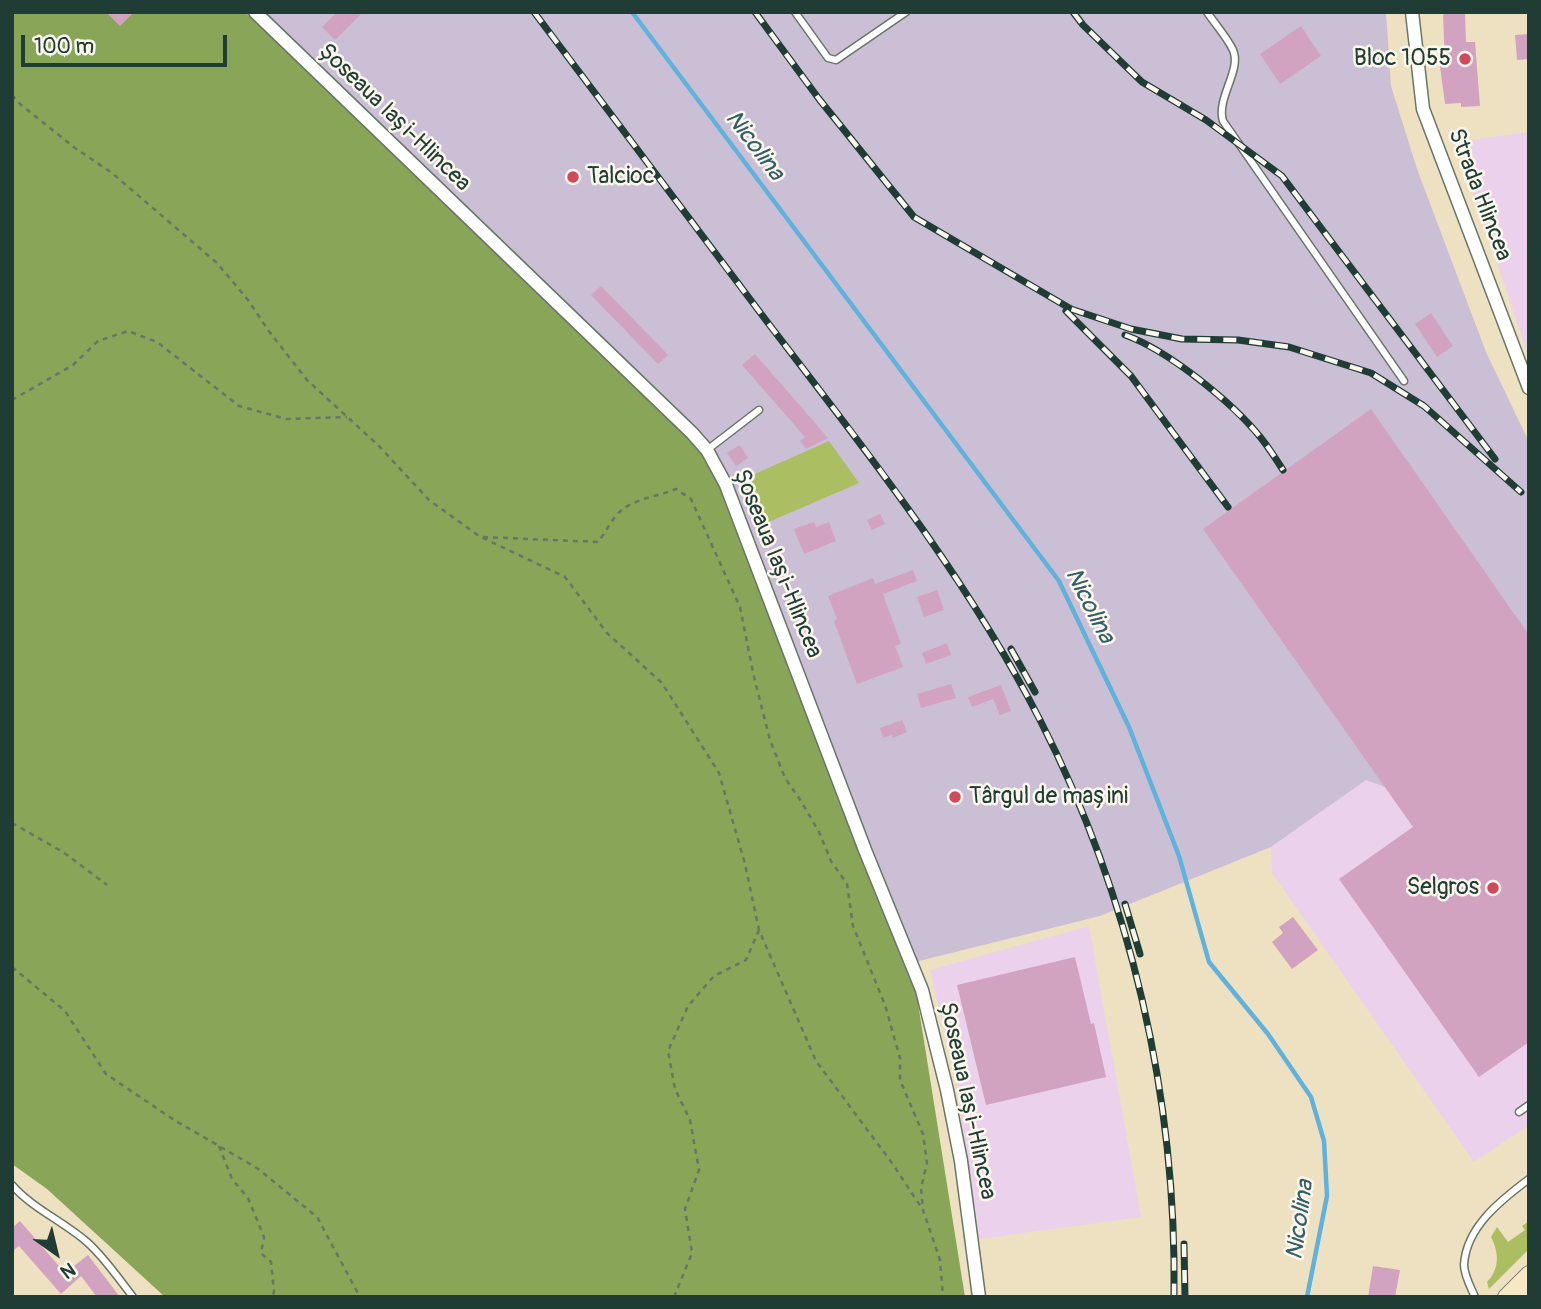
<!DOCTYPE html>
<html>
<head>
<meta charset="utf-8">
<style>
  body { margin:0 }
  #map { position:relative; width:1541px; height:1309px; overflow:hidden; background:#eee1c1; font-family:Pangolin,sans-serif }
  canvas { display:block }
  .frame { position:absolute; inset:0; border:14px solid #1f3d34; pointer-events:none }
  .north { position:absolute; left:21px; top:1218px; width:70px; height:70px; -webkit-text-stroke:5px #fbf7ec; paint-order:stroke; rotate:146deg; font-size:19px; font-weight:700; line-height:28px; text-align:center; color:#1f3d34 }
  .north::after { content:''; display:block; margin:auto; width:24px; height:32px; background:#1f3d34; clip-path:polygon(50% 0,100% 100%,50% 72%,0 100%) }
  .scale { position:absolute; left:21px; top:35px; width:206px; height:32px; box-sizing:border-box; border:4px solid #1f3d34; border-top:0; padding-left:9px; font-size:21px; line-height:24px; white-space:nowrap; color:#1f3d34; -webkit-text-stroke:5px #fbf7ec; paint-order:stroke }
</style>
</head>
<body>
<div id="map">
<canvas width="1541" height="1309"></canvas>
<div class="frame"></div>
<div class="north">N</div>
<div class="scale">100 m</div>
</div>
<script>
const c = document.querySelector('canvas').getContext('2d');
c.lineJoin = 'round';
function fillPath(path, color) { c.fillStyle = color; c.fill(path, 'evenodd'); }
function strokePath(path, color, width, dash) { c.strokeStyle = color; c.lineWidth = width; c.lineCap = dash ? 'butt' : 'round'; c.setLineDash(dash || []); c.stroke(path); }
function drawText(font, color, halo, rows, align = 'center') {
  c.font = font + ' Pangolin,sans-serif'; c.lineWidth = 5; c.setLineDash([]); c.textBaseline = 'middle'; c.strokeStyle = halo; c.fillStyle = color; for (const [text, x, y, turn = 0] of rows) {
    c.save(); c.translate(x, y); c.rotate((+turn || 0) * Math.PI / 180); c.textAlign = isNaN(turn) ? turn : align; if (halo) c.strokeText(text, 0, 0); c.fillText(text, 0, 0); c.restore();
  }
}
const built = new Path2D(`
  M1529 132V358L1456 142Z
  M1529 686V1125L1474 1162 1272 873 1271 847 1366 780Z
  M1089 926 1141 1217 979 1239 955 1076 930 970Z`);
const industrial = new Path2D(`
  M245 12H1386L1391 86 1417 169 1486 352 1529 442V686L1385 787 1366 780 1271 847 1100 916 907 964Z`);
const green = new Path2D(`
  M829 441 859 483 757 527 739 481Z
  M1529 1221V1249L1489 1289 1487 1282C1500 1269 1499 1252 1491 1237L1497 1227 1508 1242 1525 1230 1522 1226Z`);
const forest = new Path2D(`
  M12 12H245L710 456 916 991 965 1297H165L47 1189 12 1164Z`);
const stream = new Path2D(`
  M632 12 1059 581 1129 727 1179 856 1209 962 1268 1034 1311 1097 1324 1141 1327 1196 1307 1297`);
const building = new Path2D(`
  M106 12H134L120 26Z
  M337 12H363L335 40 322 27Z
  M1443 12H1465L1466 42H1475L1480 106 1461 107V103L1445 104 1440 66H1445Z
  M1301 26 1321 56 1280 84 1260 54Z
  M1529 34V59L1517 60 1515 35Z
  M601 286 668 355 658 364 591 295Z
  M1431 313 1453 346 1437 357 1415 324Z
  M755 354 828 438 806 449 800 441 805 437 742 365Z
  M1371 409 1529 635V1042L1479 1077 1339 879 1413 827 1203 529Z
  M740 445 748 458 736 466 727 453Z
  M880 514 885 524 872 530 867 520Z
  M814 522 816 527 829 522 836 541 804 554 794 529Z
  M913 570 917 581 883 594 901 644 895 646 903 667 857 684 834 621 837 619 828 596 873 578 875 584Z
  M937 590 944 610 924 617 917 597Z
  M947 643 951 655 926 664 922 653Z
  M951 684 956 698 921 708 917 694Z
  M1001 685 1011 711 1000 715 993 699 972 707 968 697Z
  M902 720 907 732 893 738 892 735 883 738 880 728Z
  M1293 917 1318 950 1292 969 1272 942 1283 933 1279 927Z
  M1075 957 1091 1024 1094 1023 1106 1077 986 1105 957 985Z
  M20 1221 65 1273 88 1255 120 1297H97L81 1276 61 1294 19 1246 12 1252V1228Z
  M1373 1266 1400 1270 1395 1297H1368Z`);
const path = new Path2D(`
  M12 95 20 104 75 148 112 173 217 263 248 300 268 330 307 380 379 446 429 500 479 536 565 577 607 633 662 683 719 773 745 864 759 930 816 1061 892 1163 923 1210
  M12 400 73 365 98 341 128 331 157 342 239 406 286 419 347 417
  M483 537 598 542C606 532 613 516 623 509 638 498 659 496 676 489L691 499 740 607 754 677 770 740 785 778 801 801 819 832 831 861 847 884 853 926 885 1005 900 1058V1080L923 1134 927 1163 921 1188 923 1210 940 1260 943 1297
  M12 823 63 852 107 885
  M12 967 65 1011 106 1074 174 1120 257 1168 317 1217 360 1297
  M219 1146 232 1179 248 1198 264 1237 261 1253 271 1262 274 1292 272 1297
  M674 1297 692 1253 685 1209 699 1170 690 1120 675 1089 668 1051 688 1006 714 976 746 960 759 930`);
const lane = new Path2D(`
  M795 12 828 58 836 60 906 12
  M1207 12C1215 24 1227 37 1233 50 1242 70 1216 98 1223 121L1404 381
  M707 450 759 410
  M1519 1112 1529 1105
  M12 1185C33 1209 63 1221 87 1242 105 1258 118 1278 133 1297
  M1475 1297C1471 1288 1464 1275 1464 1265 1466 1227 1501 1200 1529 1179`);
const street = new Path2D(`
  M255 12 692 433 707 450 726 485 865 850 922 990 947 1090 961 1161 979 1297
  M1412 12 1423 109 1529 388`);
const secondary = new Path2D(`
  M1506 1297 1529 1274
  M1527 1297 1529 1295`);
const rail = new Path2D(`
  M534 12C611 114 688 217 765 319 863 447 966 576 1040 720 1131 898 1177 1097 1174 1297
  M755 12 819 99 914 217 1071 309 1131 329 1182 339 1238 340 1289 347 1371 373 1424 406 1521 492
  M1073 12 1083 25 1142 82 1206 120 1282 176 1495 459
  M1066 311 1131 376 1228 507
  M1125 335C1168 350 1233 403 1261 438 1269 448 1276 459 1283 470
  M1011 649 1035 692
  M1125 904 1140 954
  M1184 1244 1185 1297`);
const markers = [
  [1465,59,7,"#d1495b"],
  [573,177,7,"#d1495b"],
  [955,797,7,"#d1495b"],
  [1493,888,7,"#d1495b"]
];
const poiNames = [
  ["Bloc 1055",1451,59],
  ["Talcioc",587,177,"left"],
  ["Târgul de mașini",969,797,"left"],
  ["Selgros",1479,888]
];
const streetNames = [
  ["Șoseaua Iași-Hlincea",394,118,44],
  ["Strada Hlincea",1479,195,69],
  ["Șoseaua Iași-Hlincea",777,564,68],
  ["Șoseaua Iași-Hlincea",967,1101,78]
];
const waterNames = [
  ["Nicolina",754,146,53],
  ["Nicolina",1089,606,63],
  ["Nicolina",1301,1220,-82]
];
fillPath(built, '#ebd1eb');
fillPath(industrial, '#cbbfd5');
fillPath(green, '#abbe62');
fillPath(forest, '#88a558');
strokePath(stream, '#5fb2db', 4.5);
fillPath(building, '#d1a3c0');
strokePath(lane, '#677665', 9);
strokePath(street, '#677665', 15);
strokePath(secondary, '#677665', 18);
strokePath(path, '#677665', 2.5, [5, 5]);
strokePath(lane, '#fff', 6);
strokePath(street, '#fff', 12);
strokePath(secondary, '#f7e8c3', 16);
strokePath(rail, '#1f3d34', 7);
strokePath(rail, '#fbf7ec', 4.5, [13]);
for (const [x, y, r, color] of markers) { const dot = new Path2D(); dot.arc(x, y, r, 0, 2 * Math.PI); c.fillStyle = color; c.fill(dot); strokePath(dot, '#fbf7ec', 2.5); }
drawText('23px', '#1f3d34', '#fbf7ec', poiNames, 'right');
drawText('23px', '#1f3d34', '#fbf7ec', streetNames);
drawText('italic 24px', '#326066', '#fbf7ec', waterNames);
</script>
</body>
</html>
